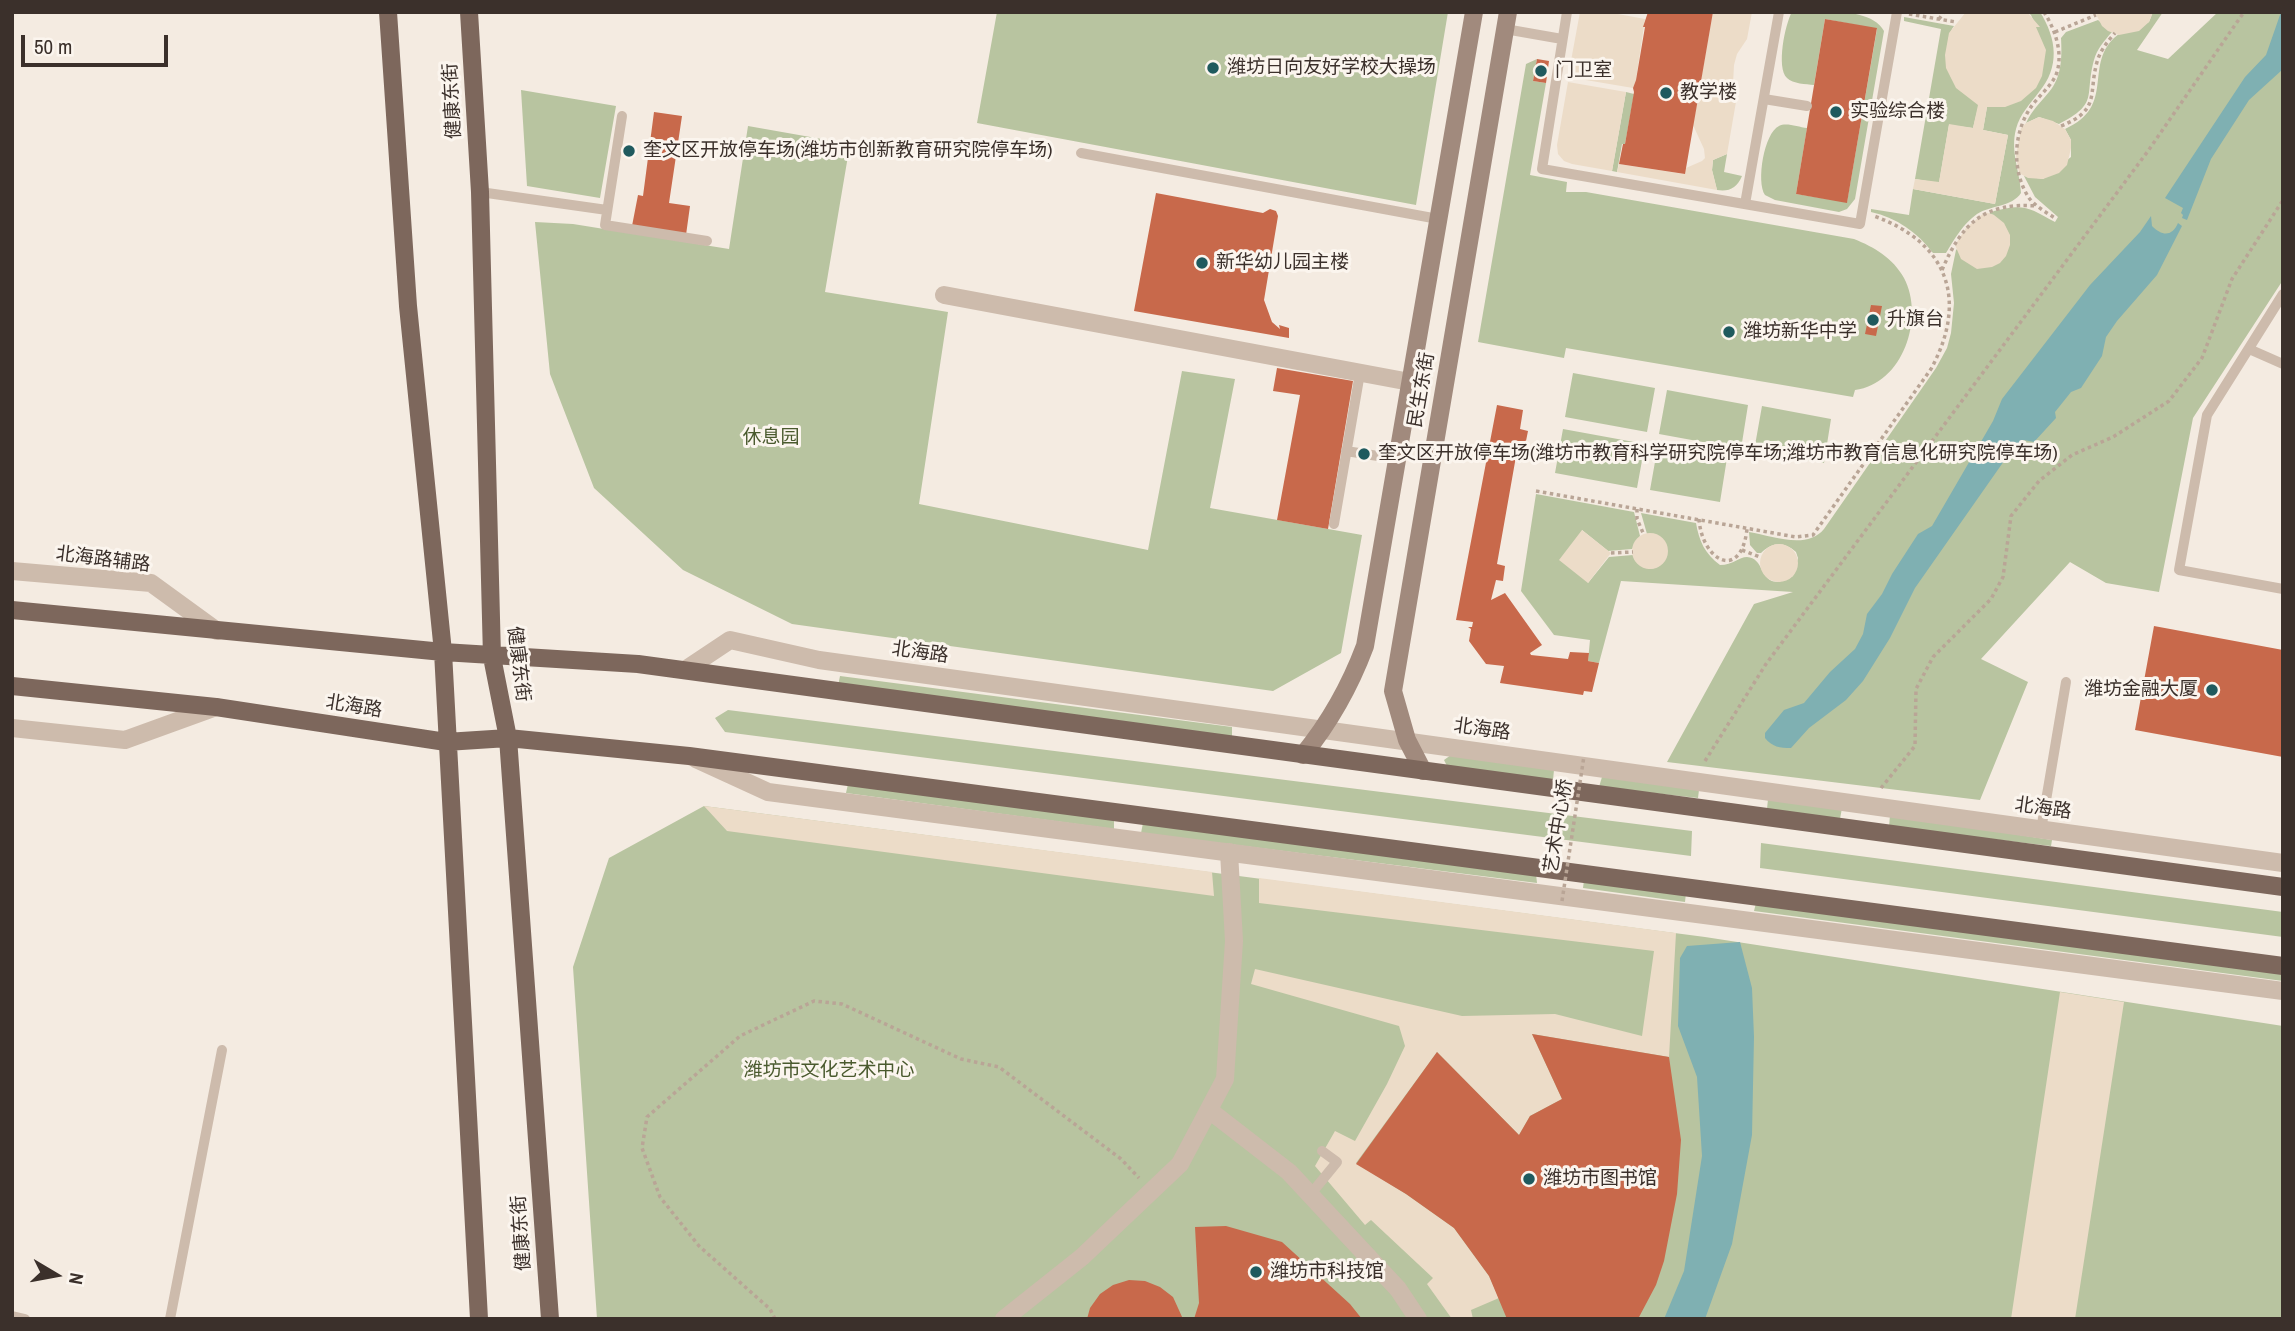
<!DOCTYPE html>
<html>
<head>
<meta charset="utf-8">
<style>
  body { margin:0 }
  #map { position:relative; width:2295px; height:1331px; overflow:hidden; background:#f4ebe1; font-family:"Archivo Narrow",sans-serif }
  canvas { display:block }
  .frame { position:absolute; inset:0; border:14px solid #3b302b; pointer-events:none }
  .north { position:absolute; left:21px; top:1240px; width:70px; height:70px; -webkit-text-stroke:5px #fbf5ee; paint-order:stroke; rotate:100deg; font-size:19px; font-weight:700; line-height:28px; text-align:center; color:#3b302b }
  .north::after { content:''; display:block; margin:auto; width:24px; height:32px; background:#3b302b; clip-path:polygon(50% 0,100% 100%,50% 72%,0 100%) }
  .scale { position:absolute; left:21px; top:35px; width:147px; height:32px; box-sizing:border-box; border:4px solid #3b302b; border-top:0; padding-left:9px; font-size:21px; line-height:24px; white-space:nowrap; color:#3b302b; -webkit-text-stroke:5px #fbf5ee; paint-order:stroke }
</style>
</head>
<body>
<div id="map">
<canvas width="2295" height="1331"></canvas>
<div class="frame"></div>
<div class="north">N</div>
<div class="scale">50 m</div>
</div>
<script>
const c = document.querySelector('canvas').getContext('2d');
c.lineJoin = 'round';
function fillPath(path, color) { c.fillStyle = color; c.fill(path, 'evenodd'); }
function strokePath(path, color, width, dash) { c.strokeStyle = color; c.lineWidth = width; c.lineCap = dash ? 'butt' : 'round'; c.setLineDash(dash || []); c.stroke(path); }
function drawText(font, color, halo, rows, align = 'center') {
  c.font = font + ' "Archivo Narrow","Noto Sans SC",sans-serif'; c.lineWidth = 6; c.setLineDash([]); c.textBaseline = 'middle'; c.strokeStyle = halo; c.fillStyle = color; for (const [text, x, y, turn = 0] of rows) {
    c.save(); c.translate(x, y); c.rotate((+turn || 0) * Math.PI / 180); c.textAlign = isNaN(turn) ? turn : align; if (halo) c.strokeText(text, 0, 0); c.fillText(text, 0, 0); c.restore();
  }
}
const green = new Path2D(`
  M997 12H1448L1416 205 977 123Z
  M1792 12C1817 12 1870 6 1884 31L1855 199 1847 209 1839 212 1775 200 1765 195C1756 182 1764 133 1779 126 1786 122 1798 127 1807 128L1796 194 1847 202 1877 29 1825 19 1814 85C1806 84 1793 84 1787 78 1776 68 1785 24 1792 12Z
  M2027 12H2040C2057 39 2060 67 2039 92 2030 104 2020 114 2016 129 2010 152 2020 171 2021 193 2012 207 1991 205 1977 214 1963 224 1955 238 1946 253H1933C1917 232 1897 218 1871 212V209L1909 215 1913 189 1995 204 2008 135 1983 130 1987 107H2005L2036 26 2031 15Z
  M2153 12H2163L2137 50 2168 59 2218 12H2283V280L2193 418 2159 592 2106 583 2070 562 1981 659 2028 682 1980 800 1667 762 1754 604 1793 592 1621 581 1599 663 1588 661 1590 640 1554 635 1521 591 1536 494 1634 512 1640 536 1632 549 1608 551 1582 530 1588 583 1609 557 1633 555 1635 560 1649 569C1674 567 1673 533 1647 534L1641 513 1696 523C1699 541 1705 554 1720 565 1733 565 1739 557 1747 557 1768 558 1758 596 1793 576L1798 558 1796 552C1784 541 1772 542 1761 553H1757L1750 545 1749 532C1773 536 1807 550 1824 529L1936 368 1947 348 1951 333 1954 303 1951 274 1956 250 1994 215 1989 214 1994 211C2025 203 2029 208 2055 222L2058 217 2035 197 2024 176 2043 179 2071 157V140L2065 129C2116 106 2084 67 2114 38 2122 30 2138 27 2149 22Z
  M1904 17 1954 26C1949 33 1948 39 1948 48 1945 82 1955 83 1979 104L1973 128 1949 125 1939 183 1915 179 1941 29 1904 21Z
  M2098 20 2112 32C2104 41 2097 49 2094 60 2084 96 2100 103 2059 124L2039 117 2026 123C2032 110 2040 103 2049 92 2062 77 2062 57 2061 38L2066 32Z
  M1537 59 1533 81 1546 83 1530 175 1567 182 1566 192H1586L1854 239C1874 247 1893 258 1904 278 1925 318 1903 384 1855 390L1853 397 1566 348 1564 358 1478 342 1526 64Z
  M521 90 616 106 600 198 527 186Z
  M1626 92 1634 94 1625 144H1622L1617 172 1612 171Z
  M748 126 850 144 825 292 948 312 919 504 1148 550 1182 371 1235 379 1210 508 1362 535 1341 653 1273 691 792 624 683 570 594 488 550 374 535 222 573 224 729 249Z
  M1727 154 1724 172 1742 176C1737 188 1729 192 1717 190L1712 170 1713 160Z
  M1573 373 1655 388 1647 432 1565 417Z
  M1667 390 1748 405 1741 449 1659 434Z
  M1762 406 1831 419 1824 463 1754 451Z
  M1563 429 1645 444 1637 488 1555 473Z
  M1658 445 1727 458 1720 502 1650 490Z
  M840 676 1232 727V737L838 686Z
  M728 710 1692 831 1691 856 725 732 715 718Z
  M1451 755 1554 770 1553 780 1448 768 1444 760Z
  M1602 777 1699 790 1698 798 1599 787Z
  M848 784 1114 820V829L846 793Z
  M1768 799 1842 808 1840 819 1767 809Z
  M704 806 1705 937 2283 1026V1319H597L573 967 609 858Z
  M1890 815 2052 840 2051 846 1889 827Z
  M1143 823 1536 874 1537 883 1141 833Z
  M1761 843 2283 912V937L1760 868Z
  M1584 880 1686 893 1685 902 1583 888Z
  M1756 903 2283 973V981L1754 911Z`);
const plaza = new Path2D(`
  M1580 12H1607L1645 19 1636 80 1633 88 1568 77Z
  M1713 12H1752L1747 39 1737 54 1734 65 1733 84 1737 96 1727 154 1713 160 1712 170 1717 190 1617 172 1619 164 1684 174 1686 168 1702 161 1705 158 1704 149 1693 125Z
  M1966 12H2027L2040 27H2036L2046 50 2042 76 2036 88 2021 101 2005 107H1987L1983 130 2008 135 1995 204 1913 189 1915 179 1939 182 1949 124 1973 128 1978 105 1956 88 1946 68 1945 55 1949 33Z
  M2095 12H2153L2149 22 2139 31 2119 35 2108 31 2102 26Z
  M1568 82 1626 92 1612 171 1572 164 1564 161 1558 154 1557 145Z
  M2039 117 2053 121 2065 129 2071 140V148L2067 165 2059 173 2043 179 2028 178 2019 173 2016 156 2021 128 2026 123Z
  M1985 212 1994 215 2004 223 2010 235V245L2006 256 2000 263 1992 267 1977 269 1961 259 1955 245 1966 228Z
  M1582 530 1611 553 1588 583 1559 560Z
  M1632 551a18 18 0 1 1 36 0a18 18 0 1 1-36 0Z
  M1760 563a19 19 0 1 1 38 0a19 19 0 1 1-38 0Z
  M704 806 1212 872 1214 896 727 831Z
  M1259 878 1676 933 1669 1057 1532 1034 1562 1099 1530 1116 1519 1135 1437 1052 1356 1163 1406 1194 1454 1228 1489 1276 1499 1298 1471 1310 1473 1319H1452L1427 1284 1433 1278 1371 1220 1365 1225 1315 1166 1335 1131 1355 1141 1387 1084 1405 1046 1399 1026 1251 984 1255 969 1462 1016 1555 1014 1642 1036 1654 951 1259 903Z
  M2060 992 2124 1002 2075 1319H2011Z`);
const water = new Path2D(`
  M2281 12 2282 70 2249 100 2211 159 2187 220 2182 218 2183 215 2181 213 2183 208 2165 198 2245 77 2266 55Z
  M2151 216 2152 226C2162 236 2172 237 2178 223L2182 226 2157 275 2117 321 2106 337 2102 356 2081 388 2071 392 2055 412 2056 418 2034 442 2024 440 2004 461 1915 588 1890 638 1863 681 1846 700 1809 728 1791 748C1780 748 1772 747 1765 738V733L1784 710 1804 703 1830 672 1855 649 1863 634 1867 614 1882 594 1892 574 1918 534 1932 526 1993 421 2002 399 2090 285 2140 232Z
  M1740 942 1752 988 1754 1037 1752 1135 1732 1244 1705 1319H1664L1684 1271 1702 1156 1697 1077 1678 1026 1680 958 1687 946Z`);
const building = new Path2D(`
  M1648 12H1713L1685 174 1619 164 1623 144H1625L1634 92 1633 88 1636 80 1645 27H1643Z
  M1825 19 1877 28 1847 203 1796 194Z
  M1537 59 1549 61 1546 83 1533 81Z
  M654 112 682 116 669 203 690 206 686 235 632 226 638 195 643 196Z
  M1156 193 1263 213 1270 209 1276 211 1278 216 1264 300 1272 322 1280 329 1279 325 1289 328V338L1134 311Z
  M1871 305 1882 306 1876 336 1865 334Z
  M1277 368 1353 381 1328 529 1277 520 1300 395 1273 391Z
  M1497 405 1523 410 1520 429 1528 431 1525 446 1518 445 1497 564 1505 566 1503 581 1496 580 1491 600 1505 593 1542 645 1530 653 1531 655 1568 659 1570 652 1589 653 1588 661 1599 663 1592 692 1584 691 1583 695 1500 683 1504 666 1486 664 1469 641 1471 629 1468 627H1472L1473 622 1456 620Z
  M2154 626 2283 650V757L2135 730Z
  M1532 1034 1669 1057 1681 1140 1677 1194 1664 1261 1656 1285 1638 1319H1507L1489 1276 1454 1228 1406 1194 1356 1164 1437 1052 1519 1135 1530 1116 1562 1099Z
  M1226 1226 1282 1242 1350 1304 1362 1319H1194L1199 1303 1195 1227Z
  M1129 1280 1145 1281 1160 1287 1173 1297 1183 1319H1087L1090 1308 1100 1294 1113 1285Z`);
const path = new Path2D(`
  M2044 12C2055 29 2064 54 2056 75 2050 88 2036 98 2029 110 2013 136 2012 172 2029 198 2035 206 2047 213 2055 218
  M1909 14 1956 22
  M1939 19 1944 12
  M2055 32 2096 15
  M2061 126C2101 110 2088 94 2097 62 2100 51 2107 42 2115 33
  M1942 270C1962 223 1984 202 2037 206
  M1536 491 1796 537 1813 535 1931 369C1968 301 1949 243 1874 216
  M1637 509V519L1644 535
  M1699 519C1702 561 1741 582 1747 529
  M1742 550 1760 557
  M1611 553 1633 552
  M1705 761 1766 664 2148 151 2244 12
  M1881 788 1915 746 1916 689 1933 657 1991 599 2003 577 2011 516 2039 481 2072 455 2113 437 2169 401 2202 358 2232 279 2283 200
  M775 1319 770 1309 699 1246 660 1197 642 1148 647 1117 740 1036 814 1001 842 1004 961 1059 999 1067 1121 1159 1139 1178`);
const service = new Path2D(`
  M1567 12 1542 169 1860 224 1897 12
  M1505 29 1562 39
  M1764 99 1807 106
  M622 116 605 225 707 241
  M1081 153 1438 219
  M480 192 607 210
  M1745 204 1779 12
  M2283 294 2207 415 2179 570 2283 589
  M2249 349 2283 364
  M1346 451 1397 459
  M1334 524 1360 373
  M2041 830 2066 682
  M1310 1195 1337 1162 1322 1151
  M12 1316 25 1319
  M170 1319 222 1050`);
const minor = new Path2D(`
  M944 295 1410 382
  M1209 1110 1289 1172 1398 1289 1418 1319
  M1004 1319 1082 1257 1180 1164 1225 1079 1234 941 1229 852`);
const tertiary = new Path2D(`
  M12 571 151 583 217 631
  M685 670 730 640 819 660 2283 863
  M12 728 125 740 216 707
  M696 759 768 792 2283 991`);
const secondary = new Path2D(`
  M1303 755C1330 722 1350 686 1365 646L1474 12
  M1423 771 1407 740 1393 691 1508 12`);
const primary = new Path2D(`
  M388 12 408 306 443 652 479 1319
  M469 12 480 192 492 657 508 738 550 1319
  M12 610 443 652 638 664 2283 887
  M12 686 216 707 446 742 508 738 689 756 2283 966`);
const pathBridge = new Path2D(`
  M1562 901 1584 756`);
const markers = [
  [1213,68,7,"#1f5a5e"],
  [1541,71,7,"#1f5a5e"],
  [1666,93,7,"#1f5a5e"],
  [1836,112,7,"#1f5a5e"],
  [629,151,7,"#1f5a5e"],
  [1202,263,7,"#1f5a5e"],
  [1873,320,7,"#1f5a5e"],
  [1729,332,7,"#1f5a5e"],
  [1364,454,7,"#1f5a5e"],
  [2212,690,7,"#1f5a5e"],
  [1529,1179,7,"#1f5a5e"],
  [1256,1272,7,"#1f5a5e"]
];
const poiNames = [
  ["潍坊日向友好学校大操场",1227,68],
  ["门卫室",1555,71],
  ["教学楼",1680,93],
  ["实验综合楼",1850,112],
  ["奎文区开放停车场(潍坊市创新教育研究院停车场)",643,151],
  ["新华幼儿园主楼",1216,263],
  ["升旗台",1887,320],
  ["潍坊新华中学",1743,332],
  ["奎文区开放停车场(潍坊市教育科学研究院停车场;潍坊市教育信息化研究院停车场)",1378,454],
  ["潍坊金融大厦",2198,690,"right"],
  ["潍坊市图书馆",1543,1179],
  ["潍坊市科技馆",1270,1272]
];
const streetNames = [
  ["健康东街",453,101,-93],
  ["民生东街",1422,390,-80],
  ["北海路辅路",103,560,7],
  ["北海路",920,653,8],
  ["健康东街",518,664,83],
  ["北海路",354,707,9],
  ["北海路",1482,730,8],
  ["北海路",2043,809,8],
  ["艺术中心桥",1559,826,-81],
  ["健康东街",522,1233,-94]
];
const parkNames = [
  ["休息园",771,438],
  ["潍坊市文化艺术中心",829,1071]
];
fillPath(green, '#b8c4a0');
fillPath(plaza, '#ecdcc8');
fillPath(water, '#7fb0b2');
fillPath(building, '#c8694b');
strokePath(path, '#b9a596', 3.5, [3.5, 3.5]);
strokePath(service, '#cdbbac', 10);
strokePath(minor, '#cdbbac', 18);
strokePath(tertiary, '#cdbbac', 18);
strokePath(secondary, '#a18a7d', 18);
strokePath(primary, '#7d675c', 18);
strokePath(pathBridge, '#b9a596', 3.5, [3.5, 3.5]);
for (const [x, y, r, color] of markers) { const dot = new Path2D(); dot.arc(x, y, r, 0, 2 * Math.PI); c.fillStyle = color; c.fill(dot); strokePath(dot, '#fbf5ee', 2.5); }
drawText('19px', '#3b302b', '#fbf5ee', poiNames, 'left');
drawText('19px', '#3b302b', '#fbf5ee', streetNames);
drawText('19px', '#4a5a2e', '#fbf5ee', parkNames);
</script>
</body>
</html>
